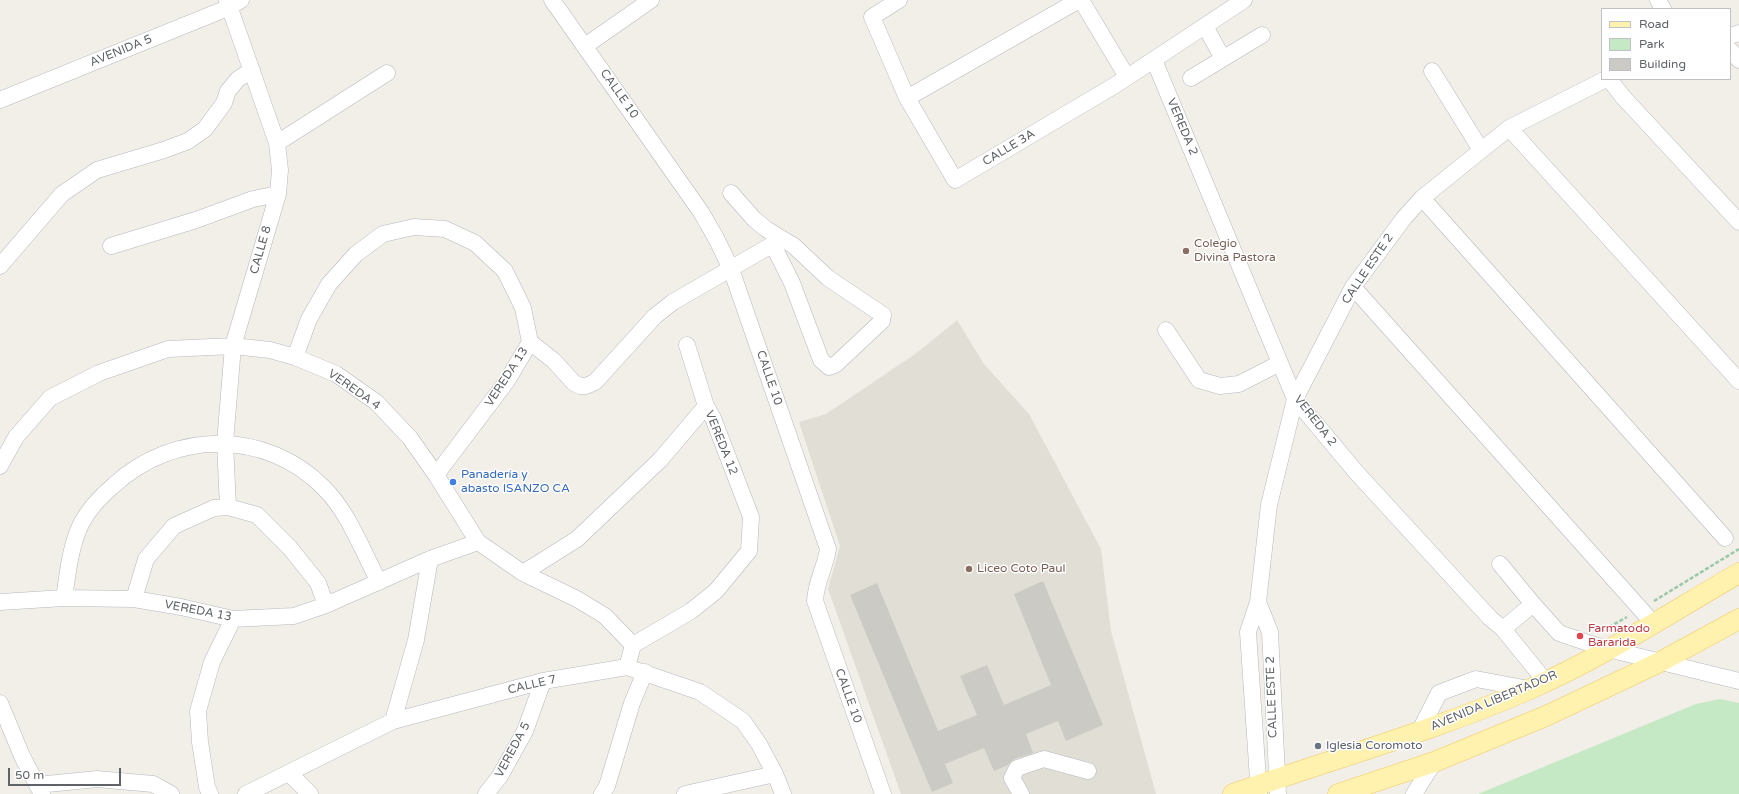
<!DOCTYPE html>
<html>
<head>
<meta charset="utf-8">
<style>
  body { margin:0 }
  #map { position:relative; width:1739px; height:794px; overflow:hidden; background:#f1efe8; font-family:"Varela Round",sans-serif }
  canvas { display:block }
  .legend { position:absolute; left:1601px; top:8px; width:130px; height:72px; box-sizing:border-box; background:#fff; border:1px solid #bfc1c3; margin:0; padding:5px 7px; list-style:none; font-size:12px; color:#5f6368 }
  .legend li { display:flex; align-items:center; gap:8px; height:20px }
  .legend b { width:20px; border:1px solid #bfc1c3 }
  .scale { position:absolute; left:8px; top:768px; width:113px; height:18px; box-sizing:border-box; border:2px solid #5f6368; border-top:0; padding-left:5px; font-size:12px; line-height:14px; white-space:nowrap; color:#5f6368; -webkit-text-stroke:3px #fff; paint-order:stroke }
</style>
</head>
<body>
<div id="map">
<canvas width="1739" height="794"></canvas>
<ul class="legend">
<li><b style="height:5px;background:#fff2af"></b>Road</li>
<li><b style="height:11px;background:#c5e8c5"></b>Park</li>
<li><b style="height:11px;background:#cccac5"></b>Building</li>
</ul>
<div class="scale">50 m</div>
</div>
<script>
const c = document.querySelector('canvas').getContext('2d');
c.lineJoin = 'round';
function fillPath(path, color) { c.fillStyle = color; c.fill(path, 'evenodd'); }
function strokePath(path, color, width, dash) { c.strokeStyle = color; c.lineWidth = width; c.lineCap = dash ? 'butt' : 'round'; c.setLineDash(dash || []); c.stroke(path); }
function drawText(font, color, halo, rows, align = 'center') {
  c.font = font + ' "Varela Round",sans-serif'; c.lineWidth = 3; c.setLineDash([]); c.textBaseline = 'middle'; c.strokeStyle = halo; c.fillStyle = color; for (const [text, x, y, turn = 0] of rows) {
    c.save(); c.translate(x, y); c.rotate((+turn || 0) * Math.PI / 180); c.textAlign = isNaN(turn) ? turn : align; if (halo) c.strokeText(text, 0, 0); c.fillText(text, 0, 0); c.restore();
  }
}
const education = new Path2D(`
  M957 320 984 364 1029 414 1101 549 1111 631 1156 794H901L828 589 840 546 799 422 826 414 918 352Z`);
const green = new Path2D(`
  M1720 699 1739 703V794H1478L1696 704Z`);
const building = new Path2D(`
  M1043 581 1103 725 1066 741 1058 721 1026 734 1033 753 1014 759 1008 765 994 771 984 748 945 764 953 783 932 792 850 595 877 583 938 731 977 715 960 676 987 665 1004 705 1051 685 1014 594Z`);
const path = new Path2D(`
  M1654 601 1739 549
  M1609 627 1627 617`);
const minor = new Path2D(`
  M227 0 277 143 280 170 278 194 233 346 225 443 228 507
  M552 0 701 212 716 238 731 269 828 549C825 568 816 581 815 601L883 794
  M899 0 872 17 907 98 955 180 1117 84 1244 0
  M1081 0 1127 77
  M1658 0 1663 9
  M1205 26 1222 57
  M1730 36 1739 33
  M585 46 651 0
  M1730 50 1739 60
  M1154 60 1295 399 1356 472 1490 618 1503 629 1546 682
  M1432 71 1481 150
  M1191 78 1262 35
  M1609 79 1623 97 1739 222
  M907 98 1079 0
  M0 100 230 7 241 0
  M1509 128 1739 381
  M277 143 387 73
  M731 193 754 219 766 229 794 246 828 278 883 315 882 321 835 365 829 367 821 360 792 283 773 245
  M1422 198 1725 538
  M111 246 196 220 253 199 278 194
  M0 266 62 194 97 170 164 150 188 141 205 129 224 103 228 91 238 79 252 70
  M1353 287 1653 623
  M1166 330 1199 380 1220 386 1239 384 1280 363
  M530 342 554 361 574 383 580 386H586L595 382 655 316 673 302 782 239
  M687 345 706 406
  M295 357 309 319 329 284 356 254 383 234 414 227 445 229 475 243 505 271 523 308 530 342 507 381 436 475
  M0 466 16 437 50 398 99 373 168 349 233 346 270 350 295 357 336 374 376 402 410 438 436 475 478 542 523 573 577 599 605 616 633 645 627 667
  M1500 564 1533 604 1503 629
  M523 573 577 539 660 460 706 406 713 418 751 517 749 551 716 591 691 611 633 645
  M64 598C68 573 70 547 81 524 89 508 101 496 114 485 174 430 266 429 324 488 349 513 363 552 379 582
  M134 599 146 559 174 526 214 508 228 507 257 515 290 548 318 583 326 605
  M0 602 64 598 134 599 181 607 233 619 294 616 326 605 430 559 478 542
  M1258 602 1270 632 1278 794
  M1533 604 1559 633 1600 647 1739 681
  M0 703 22 756 42 794
  M393 721 416 640 430 559
  M1419 732 1439 693 1476 679 1529 689
  M289 773 310 794
  M37 785 97 779 153 784 171 794
  M210 794 207 787 200 742 198 711 212 662 233 619
  M246 794 393 721 543 681 627 667 700 692 743 721 759 744 775 774 783 794
  M486 794 500 776 525 731 543 681
  M602 794 607 786 632 703 645 672
  M685 794 775 774
  M1021 794 1012 778 1017 768 1044 759 1088 771
  M1259 794 1248 632 1258 602 1269 505 1295 399 1353 287 1404 218 1422 198 1509 128 1606 79
  M1414 794 1434 762`);
const major = new Path2D(`
  M1233 794C1332 759 1434 731 1530 689 1603 657 1670 613 1739 573
  M1338 794 1434 762 1546 716 1660 662 1739 619`);
const markers = [
  [1186,251,4,"#8d6e63"],
  [453,482,4,"#3f7fe0"],
  [969,569,4,"#8d6e63"],
  [1580,636,4,"#e0444e"],
  [1318,746,4,"#6b7280"]
];
const streetNames = [
  ["AVENIDA 5",121,51,-22],
  ["CALLE 10",619,94,55],
  ["VEREDA 2",1182,127,67],
  ["CALLE 3A",1009,148,-31],
  ["CALLE 8",261,250,-74],
  ["CALLE ESTE 2",1368,269,-56],
  ["VEREDA 13",507,377,-57],
  ["CALLE 10",769,378,71],
  ["VEREDA 4",354,390,35],
  ["VEREDA 2",1315,421,52],
  ["VEREDA 12",721,443,68],
  ["VEREDA 13",198,611,11],
  ["CALLE 7",532,685,-13],
  ["CALLE 10",848,696,70],
  ["CALLE ESTE 2",1272,697,-92],
  ["AVENIDA LIBERTADOR",1494,701,-23],
  ["VEREDA 5",513,750,-62]
];
const educationNames = [
  ["Colegio",1194,244],
  ["Divina Pastora",1194,258],
  ["Liceo Coto Paul",977,569]
];
const shopNames = [
  ["Panadería y",461,475],
  ["abasto ISANZO CA",461,489]
];
const healthNames = [
  ["Farmatodo",1588,629],
  ["Bararida",1588,643]
];
const worshipNames = [
  ["Iglesia Coromoto",1326,746]
];
fillPath(education, '#e1ded6');
fillPath(green, '#c5e8c5');
fillPath(building, '#cccac5');
strokePath(minor, '#b5b8bc', 17);
strokePath(major, '#f2c960', 21);
strokePath(path, '#9cc7a9', 2.5, [4, 2]);
strokePath(minor, '#fff', 16);
strokePath(major, '#fff2af', 20);
for (const [x, y, r, color] of markers) { const dot = new Path2D(); dot.arc(x, y, r, 0, 2 * Math.PI); c.fillStyle = color; c.fill(dot); strokePath(dot, '#fff', 1.5); }
drawText('12px', '#5f6368', '#fff', streetNames);
drawText('12px', '#785e54', '#fff', educationNames, 'left');
drawText('12px', '#366cbe', '#fff', shopNames, 'left');
drawText('12px', '#be3a42', '#fff', healthNames, 'left');
drawText('12px', '#5b616d', '#fff', worshipNames, 'left');
</script>
</body>
</html>
